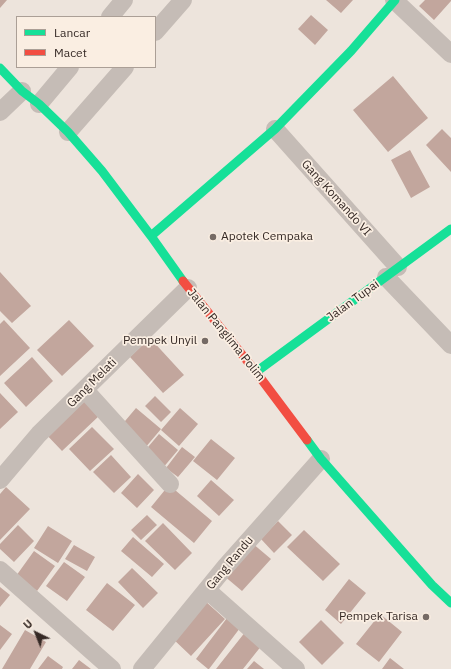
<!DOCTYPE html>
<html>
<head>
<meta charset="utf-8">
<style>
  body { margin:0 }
  #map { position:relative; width:451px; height:669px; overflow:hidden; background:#ede4dc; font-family:"IBM Plex Sans",sans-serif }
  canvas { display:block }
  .legend { position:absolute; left:16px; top:16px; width:140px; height:52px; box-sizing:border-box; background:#faeee2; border:1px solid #ab9f96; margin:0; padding:5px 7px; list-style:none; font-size:12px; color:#352925 }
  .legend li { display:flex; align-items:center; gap:8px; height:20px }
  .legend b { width:20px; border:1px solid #ab9f96 }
  .north { position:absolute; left:16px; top:613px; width:40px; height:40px; -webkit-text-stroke:3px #faeee2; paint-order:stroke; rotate:317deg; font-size:11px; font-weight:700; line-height:16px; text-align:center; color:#352925 }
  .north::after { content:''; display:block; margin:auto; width:14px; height:18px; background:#352925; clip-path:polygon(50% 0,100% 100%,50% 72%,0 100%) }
</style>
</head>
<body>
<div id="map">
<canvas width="451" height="669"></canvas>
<ul class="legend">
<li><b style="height:5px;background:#16e098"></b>Lancar</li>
<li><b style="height:5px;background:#f24e42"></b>Macet</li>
</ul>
<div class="north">U</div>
</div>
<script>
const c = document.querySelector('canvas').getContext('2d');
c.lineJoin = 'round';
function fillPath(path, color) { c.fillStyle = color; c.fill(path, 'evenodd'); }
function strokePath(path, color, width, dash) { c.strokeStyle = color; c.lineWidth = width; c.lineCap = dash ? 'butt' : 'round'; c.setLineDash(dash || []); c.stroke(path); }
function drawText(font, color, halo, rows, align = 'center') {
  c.font = font + ' "IBM Plex Sans",sans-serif'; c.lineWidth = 3.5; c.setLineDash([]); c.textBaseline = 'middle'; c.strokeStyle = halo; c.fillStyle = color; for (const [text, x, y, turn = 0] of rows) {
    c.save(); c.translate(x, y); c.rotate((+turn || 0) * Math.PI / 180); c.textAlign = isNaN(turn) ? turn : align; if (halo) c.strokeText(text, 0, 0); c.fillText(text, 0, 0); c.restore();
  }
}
const building = new Path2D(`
  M0 0H7L0 8Z
  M326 0H353L341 13Z
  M425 0H451V1L434 20 419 6Z
  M311 15 328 30 315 45 298 29Z
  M393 76 428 118 388 152 353 110Z
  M442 129 451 138V172L426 145Z
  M410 150 430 187 411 198 391 160Z
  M0 272 31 306 12 323 0 311Z
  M4 320 30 348 0 376V324Z
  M69 320 94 346 62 376 37 350Z
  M150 338 184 375 163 393 130 357Z
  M32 357 53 381 26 407 4 383Z
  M0 393 18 412 0 429Z
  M81 396 100 415 62 451 43 431Z
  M155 396 171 412 161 422 145 406Z
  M136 408 161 429 145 448 120 427Z
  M180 408 198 424 179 446 161 430Z
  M92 427 114 449 90 471 69 449Z
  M159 434 178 450 162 469 143 453Z
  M211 439 235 458 217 480 193 461Z
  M182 447 195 457 178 477 166 468Z
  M111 455 131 477 114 493 93 472Z
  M138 474 154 490 137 508 121 493Z
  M211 480 234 500 219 516 197 496Z
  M169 485 212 521 194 543 151 507Z
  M6 487 30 509 0 540V494Z
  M147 515 157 525 141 540 131 530Z
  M278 521 292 535 274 553 261 539Z
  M163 523 192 553 175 570 145 541Z
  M18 525 34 541 14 562 0 549V544Z
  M48 526 72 541 58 563 34 548Z
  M304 530 340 564 323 581 287 547Z
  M133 537 164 564 152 577 121 551Z
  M252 543 271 559 242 591 223 575Z
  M74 545 95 557 87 571 65 559Z
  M34 551 55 566 37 591 16 576Z
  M64 562 85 577 67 601 46 586Z
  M132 568 158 593 143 608 118 582Z
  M349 579 366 593 341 624 325 610Z
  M107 583 135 605 113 631 86 610Z
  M0 587 10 595 0 607Z
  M204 600 225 619 191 656 171 637Z
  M380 614 402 632 379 662 356 644Z
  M227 618 240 628 209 669H208L196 659Z
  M321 620 344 643 322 665 299 642Z
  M0 625 12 634 0 650Z
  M25 630 46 642 30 669H2Z
  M246 631 262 645 243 669H216Z
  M48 656 63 667 62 669H38Z
  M390 658 404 669H382Z
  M79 660 91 669H72Z
  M254 661 264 669H247Z`);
const street = new Path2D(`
  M394 0 451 54
  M110 17 124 0
  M155 32 183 0
  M39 104 70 67
  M0 112 22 91
  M275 129 398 267
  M68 132 125 67
  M386 277 451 345
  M85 390 170 484
  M0 480 39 434 188 288
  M0 570 112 669
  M207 590 296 669
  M142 669 226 566 321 459`);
const fast = new Path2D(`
  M0 68 22 91 39 104 68 132 102 171 151 236 183 281
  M151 236 275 129 351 51 395 0
  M256 372 451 229
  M307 440 321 459 432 585 451 603`);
const jam = new Path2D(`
  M183 281 256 372 307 440`);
const markers = [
  [213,237,4,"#756a65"],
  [205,341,4,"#756a65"],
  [426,617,4,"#756a65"]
];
const streetNames = [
  ["Gang Komando VI",336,198,48],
  ["Jalan Tupai",353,301,-36],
  ["Jalan Panglima Polim",226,335,51],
  ["Gang Melati",92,383,-45],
  ["Gang Randu",230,563,-50]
];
const poiNames = [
  ["Apotek Cempaka",221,237,"left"],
  ["Pempek Unyil",197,341],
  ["Pempek Tarisa",418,617]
];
fillPath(building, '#c2a69d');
strokePath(street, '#c5bcb6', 18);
strokePath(fast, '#16e098', 9);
strokePath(jam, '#f24e42', 9);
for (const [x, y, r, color] of markers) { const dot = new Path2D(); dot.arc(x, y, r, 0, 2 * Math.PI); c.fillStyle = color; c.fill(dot); strokePath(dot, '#faeee2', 1.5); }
drawText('12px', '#352925', '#faeee2', streetNames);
drawText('12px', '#352925', '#faeee2', poiNames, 'right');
</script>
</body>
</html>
